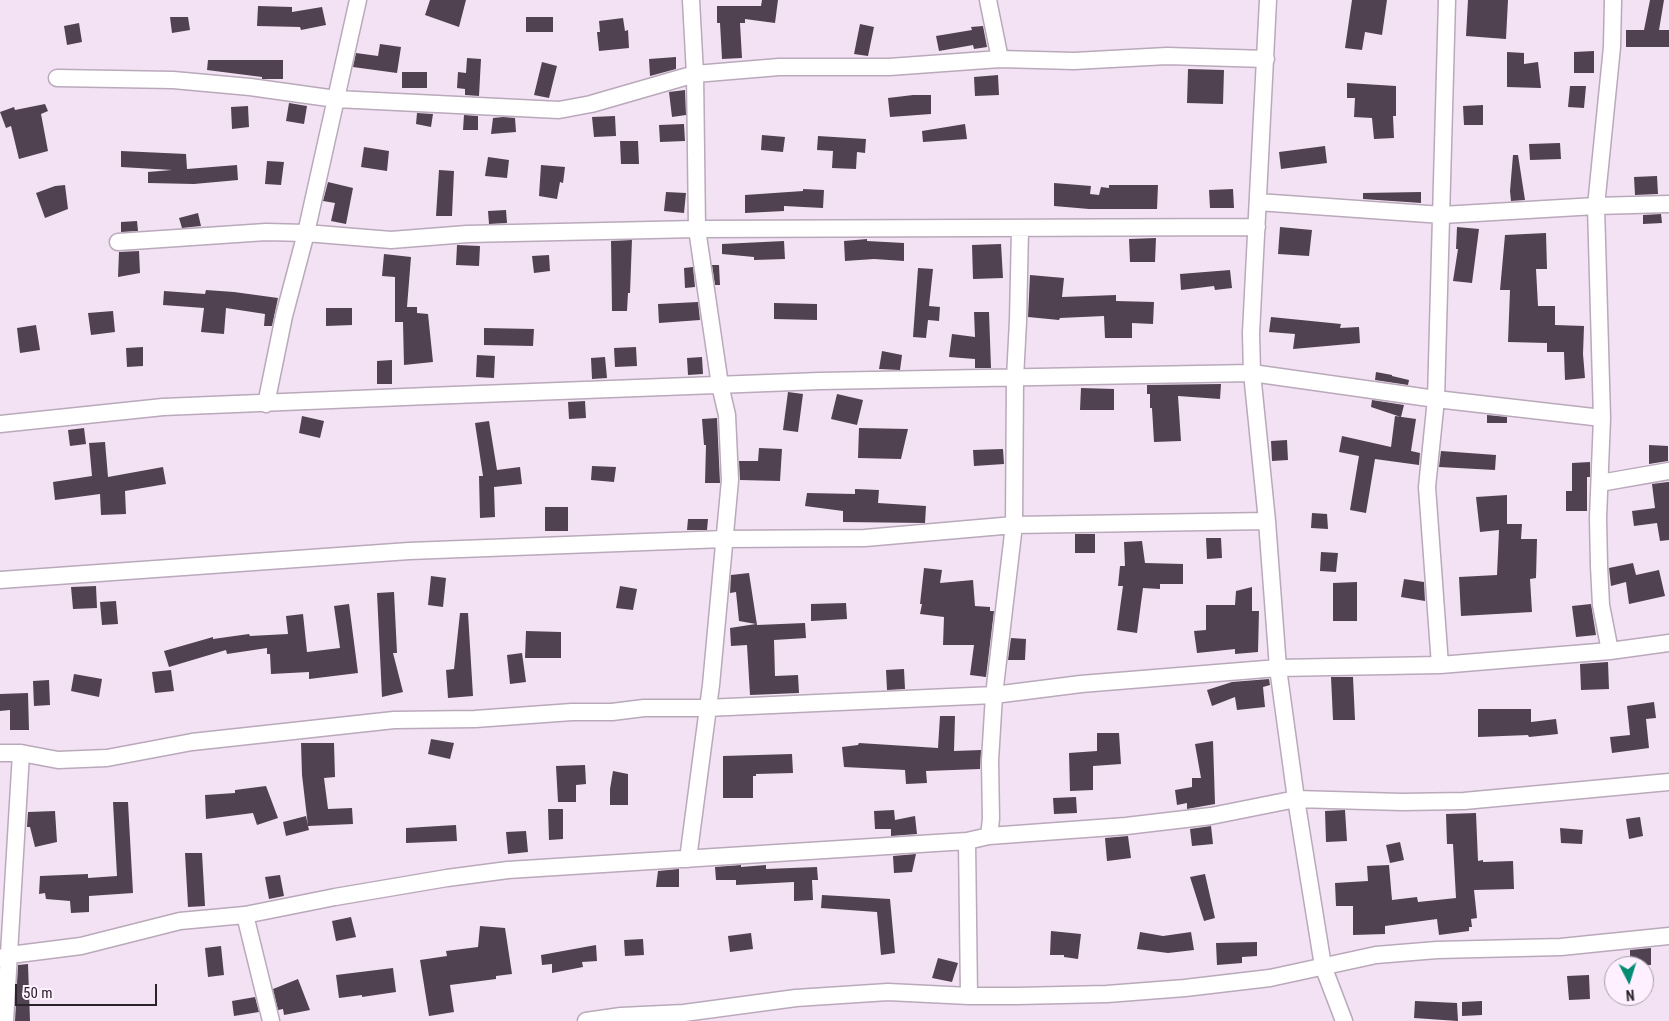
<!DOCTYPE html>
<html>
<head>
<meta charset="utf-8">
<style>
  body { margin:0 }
  #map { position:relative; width:1669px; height:1021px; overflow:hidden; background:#f3e2f4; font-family:"Roboto Condensed",sans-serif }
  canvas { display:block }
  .north { position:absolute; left:1604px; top:956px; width:50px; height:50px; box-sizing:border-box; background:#fef0ff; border:1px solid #a99eaa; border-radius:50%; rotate:175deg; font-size:14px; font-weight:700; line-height:20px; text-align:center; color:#2a232a }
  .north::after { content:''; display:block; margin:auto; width:18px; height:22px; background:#028c74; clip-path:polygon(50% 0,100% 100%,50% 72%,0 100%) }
  .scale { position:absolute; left:15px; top:984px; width:142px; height:22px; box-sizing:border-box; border:2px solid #2a232a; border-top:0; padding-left:6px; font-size:15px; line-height:18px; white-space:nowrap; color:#2a232a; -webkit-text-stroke:4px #fef0ff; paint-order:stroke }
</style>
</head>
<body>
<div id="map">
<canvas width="1669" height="1021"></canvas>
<div class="north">N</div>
<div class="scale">50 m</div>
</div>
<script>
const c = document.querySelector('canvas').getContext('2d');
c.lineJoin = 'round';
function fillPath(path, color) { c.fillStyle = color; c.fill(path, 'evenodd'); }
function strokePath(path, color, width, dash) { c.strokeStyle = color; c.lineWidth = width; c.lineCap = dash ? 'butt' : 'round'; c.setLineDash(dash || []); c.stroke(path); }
const building = new Path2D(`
  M430 0H466L459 27 425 15Z
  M762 0H778L775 23 745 19V23H740L742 58 722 59 720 23H717V6H761Z
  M1352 0H1387L1382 35 1365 32 1362 50 1345 48Z
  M1468 0H1508L1506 39 1466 36Z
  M1650 0H1664L1659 30H1669V47H1626V30H1644Z
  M258 6 292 7V12L322 7 326 25 301 30 300 27 257 26Z
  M170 17H188L190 30 172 33Z
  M526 17H553V32H526Z
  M623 18 625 31 628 30 629 48 599 51 597 32H600L599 21Z
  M79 23 82 42 67 45 64 26Z
  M860 24 874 27 868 56 854 54Z
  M983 26 987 47 974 49 973 45 939 51 936 36 972 30 971 27Z
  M380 44 401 47 397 73 353 67 356 53 378 56Z
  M1594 51V73H1574V52Z
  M1507 52 1524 53V64L1538 62 1541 88 1507 87Z
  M676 57V69L650 76 649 59Z
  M467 58 481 59 479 96 465 95V89L457 88 458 72 466 73Z
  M208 60H283V79H262V77L207 70Z
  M542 62 557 66 549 98 534 95Z
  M1188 69 1224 70 1223 104 1187 103Z
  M402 72H427V88H402Z
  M998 75 999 95 975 96 974 77Z
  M1347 83 1396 86V116H1393L1394 138 1374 139 1372 118 1354 117 1355 98H1347Z
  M1570 86H1586L1584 108 1568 107Z
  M685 90 686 115 672 117 669 92Z
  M913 95H931V114L890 117 888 98Z
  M289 103 307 106 304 124 286 121Z
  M45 104 48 111 41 114 48 151 19 159 11 126 6 128 0 112 14 107 15 110Z
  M1483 105V125H1464L1463 106Z
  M248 106 249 127 232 129 231 107Z
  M417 113 433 114 431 127 416 124Z
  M464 115 478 116V130H463Z
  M615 116 616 136 594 137 592 117Z
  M503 117 515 118 516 132 491 134 493 118Z
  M684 124 685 141 660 142 659 125Z
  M965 124 967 139 923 142 922 131Z
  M762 135 785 137 783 152 761 150Z
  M818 136 866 139 865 153 857 152 856 169 832 168 833 151 817 150Z
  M620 141H638L639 164H621Z
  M1560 143 1561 159 1530 160 1529 144Z
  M1325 146 1327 163 1281 169 1279 152Z
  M364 147 389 151 387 171 361 167Z
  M121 151 186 154 187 169 237 165 238 180 194 184 148 183V172L172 170 121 167Z
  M1513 155H1518L1525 200 1511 201 1510 191Z
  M488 157 509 160 507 178 485 176Z
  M267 161 284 162 281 185 265 184Z
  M541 165 565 167 563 183 560 182 557 199 539 196Z
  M439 170 454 171 452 216H436Z
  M1657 176 1658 194 1635 195 1634 177Z
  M328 182 353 188 346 224 331 221 335 203 323 201Z
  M1054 183 1091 186 1090 194 1099 195 1101 187 1109 188V185H1158L1157 209H1089L1054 206Z
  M65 185 68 209 45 218 36 193 55 186Z
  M803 189 824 190 823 208 784 206V211L745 213V195L803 191Z
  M1233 189 1234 208H1210L1209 190Z
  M666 192 686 193 684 213 664 211Z
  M1421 192V203L1363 199V193Z
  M506 210 507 223 489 224 488 211Z
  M198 213 201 226 182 228 179 218Z
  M1661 214 1662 223 1643 224V215Z
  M137 221 138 231 121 232V222Z
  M1280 227 1312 230 1309 256 1278 254Z
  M1457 227 1479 229 1472 283 1453 281 1458 249H1456Z
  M1546 233 1547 269H1536L1538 306H1555V325L1584 326 1583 354 1585 378 1565 380 1564 352H1547V343L1508 342 1510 290H1500L1505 235Z
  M1156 238 1155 262H1130L1129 239Z
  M867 239V241L904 243V261L874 259 845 261 844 241Z
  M632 240 630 293H628L627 311H612L611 241Z
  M784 241 785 259 754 260V257L722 254V244Z
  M1001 244 1003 278 973 279 972 245Z
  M457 245 480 246 479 266 456 265Z
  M139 251 140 273 118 277 119 252Z
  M384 254 411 257 407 307H417V313L428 314 433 362 404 365 403 322H395V277L382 276Z
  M549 255 550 271 534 273 532 256Z
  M712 265H719L720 285H715Z
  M693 267 695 287 685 288 684 268Z
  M918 268 933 269 929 306 940 307 939 321 928 320 926 338 913 337Z
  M1230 270 1232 288 1215 290 1214 286 1181 290 1180 274Z
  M1030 275 1064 278 1062 297 1116 295V301L1154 302 1153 324 1132 323V338H1105L1104 316 1060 318 1059 320 1028 317Z
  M206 290 234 292 278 298 272 326H264L265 314 226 308 224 334 201 332 204 308 163 305 164 291 205 294Z
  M698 302 700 320 659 323 658 304Z
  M774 303 817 304V320L774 319Z
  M326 308H352V325L326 326Z
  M113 311 115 332 91 335 88 313Z
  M974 312H989L991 368H975V359L949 357 952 334 975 337Z
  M1271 317 1341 324 1340 328 1359 327 1360 343 1293 349 1295 334 1269 332Z
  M36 325 40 350 20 353 17 328Z
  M484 328 534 329 533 346 484 345Z
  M143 347V366L127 367 126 348Z
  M636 347 637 366 615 367 614 348Z
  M882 351 902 355 900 370 879 369Z
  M477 355 495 356 494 378 476 377Z
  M605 357 607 378 592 379 591 358Z
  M702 357 703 374 688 375 687 358Z
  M392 360V384H377V361Z
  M1376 372 1392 375V376L1409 380 1408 385 1375 380Z
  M1221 384 1220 399 1178 396 1181 441 1154 442 1152 408H1150V394H1147V385Z
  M1081 388 1114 389V410H1080Z
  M788 392 803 394 798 432 783 430Z
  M837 394 863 400 857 425 831 419Z
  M1372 400 1404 405 1401 417 1371 407Z
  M585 401 586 418 569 419 568 402Z
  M1487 415 1507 417V423H1487Z
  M302 416 324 421 320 438 299 433Z
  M1395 416 1416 419 1411 451 1420 453 1419 465 1375 459 1366 513 1350 510 1359 456 1339 452 1342 436 1391 447Z
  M717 418 720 483H705L706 445H704L702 419Z
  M489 421 497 470 520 467 522 484 494 487 495 517 480 518 479 476H483L475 423Z
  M84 428 86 444 70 446 68 430Z
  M859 428 908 429 901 459 858 458Z
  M1287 440 1288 460 1272 461 1271 441Z
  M105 442 108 477 163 467 166 484 125 491 126 514 101 515 100 494 55 500 53 482 92 476 89 443Z
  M1649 445 1668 446V461L1649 464Z
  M759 448 782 449 780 481 740 480 739 461H758Z
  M1003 449 1004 464 974 466 973 450Z
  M1441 451 1496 455 1495 470 1439 467Z
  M1590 462V477H1587V511H1566V491H1572V463Z
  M592 466 616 467 614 482 591 480Z
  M1668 482H1669V540L1660 541 1657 523 1634 526 1632 511 1655 508 1652 484Z
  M855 489 879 490 878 503 926 506 925 523 843 522V511L805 506 807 493 855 494Z
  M1507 495V524H1522L1521 539H1537L1536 578 1530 579 1532 612 1461 616 1459 577 1497 575 1499 530 1480 532 1476 497Z
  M545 507H568V531H545Z
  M1312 513 1327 514 1328 529 1311 528Z
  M688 519H708L707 530H687Z
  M1075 534H1095V553H1075Z
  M1206 538H1221L1222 558 1207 559Z
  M1142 541 1145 563 1183 564V584H1160V589L1143 588 1137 633 1117 630 1123 586H1118L1120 566H1125L1124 542Z
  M1321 552 1338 553 1336 572 1320 571Z
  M1633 563 1636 575 1659 570 1665 596 1629 604 1626 582 1611 586 1609 568Z
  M924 568 942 570 940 583 973 580 975 606 990 607V611H994L986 677 970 675 974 645H943L944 617 920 614 922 604H920Z
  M749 573 757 625 805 623 806 638 774 640 775 676 798 675 799 693 750 695 747 645 731 646 730 628 756 624 739 621 736 592 730 593 731 575Z
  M431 576 446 578 443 607 428 605Z
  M1404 579 1424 582 1425 601 1401 597Z
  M1357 582V621H1333V583Z
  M96 586 97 608 73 609 71 587Z
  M620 586 637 589 633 610 616 608Z
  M1252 587V611H1259L1258 652 1235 654V649L1197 653 1194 631 1206 630V605H1235L1236 591Z
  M394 592 397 653H393L403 692 382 697 377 593Z
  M116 601 118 624 102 625 100 602Z
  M846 603 847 619 811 621V604Z
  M349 604 358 673 309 679V672L271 674 270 654H267V648L227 654 226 650 169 667 164 651 213 637V639L249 634 250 636 288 634 286 616 303 614 307 652 340 648 334 606Z
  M1591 604 1596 635 1576 637 1572 606Z
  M460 613H468L473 696 448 698 446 670 454 669Z
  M526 631 561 632V658H525Z
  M1011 638 1026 639 1025 660H1008Z
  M522 653 526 682 510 684 507 655Z
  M1608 662 1609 689 1581 690 1580 664Z
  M904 669 905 689 887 690 886 670Z
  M171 670 174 691 155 693 152 672Z
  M74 674 102 679 99 697 71 691Z
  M1331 677H1353L1355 720H1333Z
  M1269 679 1270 685 1263 687 1265 707 1237 710 1235 697 1212 706 1207 690 1232 682Z
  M49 680 50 705 34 706 33 681Z
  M28 693 29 730H10V710L0 711V694Z
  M1654 702 1656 718 1646 719 1649 748 1612 753 1610 737 1630 735 1627 706Z
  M1478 709H1531V722L1556 719 1558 734 1529 737 1528 735 1478 737Z
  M940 716H955L954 751 981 750 980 769 926 771 927 783 906 784 905 770 844 767 842 747 858 745 859 743 938 748Z
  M1097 733H1119L1121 764 1093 766V790L1070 791 1069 753 1097 751Z
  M431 739 454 743 450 759 428 754Z
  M1213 741 1215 804 1187 809V803L1177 805 1175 790 1192 787V778H1201L1195 744Z
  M301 743H334L335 777 324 778 328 809 352 808 353 824 308 826 309 830 286 836 283 822 306 816 308 826 302 775Z
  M792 754 793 773 756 774V776H753V798H723V756Z
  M585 765 586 784 576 785V802H558L556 766Z
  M613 771 628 774V805H610V789Z
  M266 786 278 818 257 825 253 813 206 819 205 795 235 793V790Z
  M1076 797 1077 813 1054 814 1053 798Z
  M113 802H128L133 893 89 896V912L71 913 70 901 46 899 45 893 39 894 40 876 88 874V878L117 876Z
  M548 809H563V839L549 840Z
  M894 810 895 820 915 816 917 834 891 836V829H875L874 811Z
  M1345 810 1347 841 1326 842 1325 811Z
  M55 811 57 842 35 847 30 827H27L28 812Z
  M1476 813 1478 861 1483 860V862L1513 861 1514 889 1474 890 1477 918 1471 919 1472 927H1469V931L1439 935 1437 919 1385 926V934L1353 935V906H1336L1335 883 1368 881 1367 866 1389 865 1392 900 1417 897 1418 902 1456 898 1453 844H1447L1446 814Z
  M1640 817 1643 836 1629 839 1626 819Z
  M456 825 457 841 406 843V828Z
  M1211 826 1213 844 1192 846 1190 829Z
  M1560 828 1583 830 1582 844 1561 843Z
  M526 831 528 852 508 854 506 832Z
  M1128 836 1131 858 1107 861 1105 838Z
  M1400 842 1404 860 1390 863 1386 845Z
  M185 853H202L205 906 188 907Z
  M916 854 912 872 894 873 893 856Z
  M741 865V867L766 865V869L817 867 818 880H812L813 900 794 901V882L736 885V880H716L715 867Z
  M679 869V887H656L658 871Z
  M1205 874 1215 918 1204 921 1190 877Z
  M280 875 284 896 269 899 265 877Z
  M822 895 890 899 895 953 881 955 877 912 821 908Z
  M351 917 356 937 336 941 332 921Z
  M480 926 505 928 512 974 496 976V979L450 985 454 1012 429 1016 420 960 447 956 446 951 478 947Z
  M1051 931 1081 934 1078 959 1064 957V955H1050Z
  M1140 932 1163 936 1191 932 1194 950 1168 953 1137 949Z
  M751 933 753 949 730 952 728 936Z
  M643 939 644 955 625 956 624 940Z
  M1257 942V956L1242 957V963L1217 965 1216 943Z
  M596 945 597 961 582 962 583 967 552 973V964L542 965 541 955Z
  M221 946 224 975 208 977 205 948Z
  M1651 948V965H1630V950Z
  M938 958 958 963 952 982 932 978Z
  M28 964 30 1021H15L18 965Z
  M393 968 396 992 362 997V995L339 998 336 975Z
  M1589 975 1590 999 1569 1000 1567 976Z
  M298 979 310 1010 284 1015 283 1009 278 1010 273 989Z
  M255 997 259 1012 234 1016 232 1001Z
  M1415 1001 1457 1003 1458 1021 1414 1018Z
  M1482 1001V1015L1462 1016V1002Z`);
const street = new Path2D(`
  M988 0 1000 59
  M1268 0 1251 333 1252 373 1267 521 1278 668 1296 799 1323 966 1344 1021
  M57 78 173 80 250 87 336 99 559 110 591 104 695 74 779 67H889L1000 59 1074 61 1167 56 1266 59
  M1258 202 1442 215 1596 206 1669 204
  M118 242 266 232 306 233 391 240 467 234 697 229 1257 227
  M266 404 284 316 306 233 358 0
  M0 424 163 407 428 396 820 381 1252 373 1436 399 1602 418
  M1600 483 1669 471
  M0 580 409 551 724 539 865 538 1014 525 1267 521
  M1610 651 1601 605 1599 566 1598 518 1602 418 1596 206 1612 47 1613 0
  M1440 665 1427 487 1436 399 1447 0
  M0 753H21L58 760 107 758 192 742 394 720 475 719 572 712H612L644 708H706L994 695 1081 684 1278 668 1440 665 1610 651 1669 643
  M989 836 991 819 990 761 994 695 1014 525 1015 378 1018 321 1020 229
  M967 841 969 996
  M688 859 711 685 730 480 727 415 720 385 697 229 695 74 691 0
  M245 915 271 1021
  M0 958 10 955 81 946 180 921 245 915 335 897 447 878 508 870 967 841 989 836 1126 826 1211 816 1296 799 1402 802 1464 801 1669 782
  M5 1021 21 753
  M586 1021 621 1016 684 1013 796 998 888 992 969 996H1017L1107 994 1185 988 1270 978 1376 955 1437 950 1561 947 1669 936`);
fillPath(building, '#504251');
strokePath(street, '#b9a9ba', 19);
strokePath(street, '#fff', 16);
</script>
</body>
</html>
